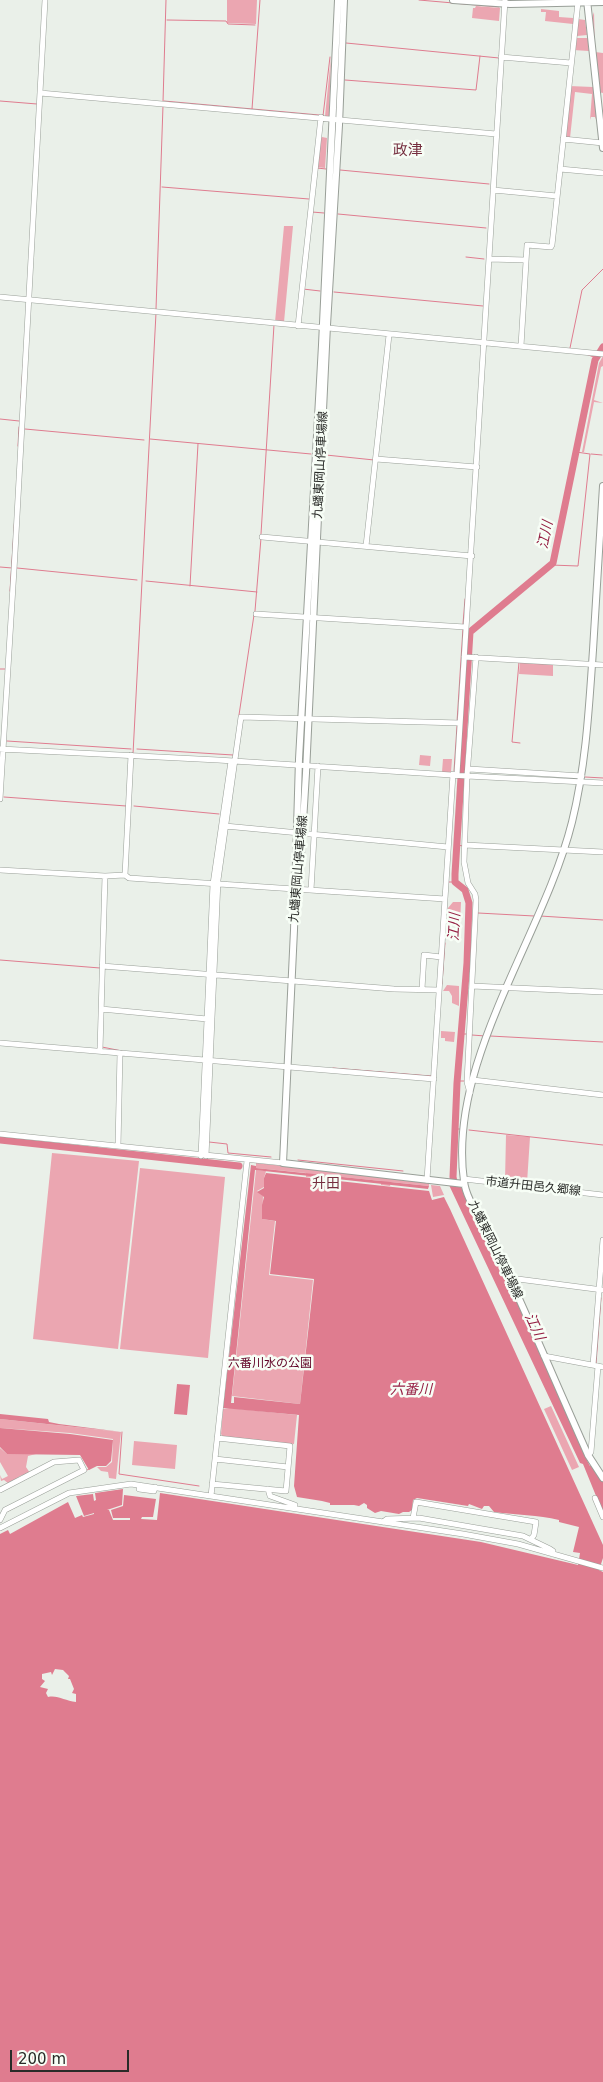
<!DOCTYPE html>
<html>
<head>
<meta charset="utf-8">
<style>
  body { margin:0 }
  #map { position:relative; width:603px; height:2082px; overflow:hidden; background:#eaf0e9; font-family:"DejaVu Sans",sans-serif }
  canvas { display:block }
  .scale { position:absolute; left:10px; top:2050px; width:119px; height:22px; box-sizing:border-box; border:2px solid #292b28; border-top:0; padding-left:6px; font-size:15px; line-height:18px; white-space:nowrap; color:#292b28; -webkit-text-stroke:4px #f7fef6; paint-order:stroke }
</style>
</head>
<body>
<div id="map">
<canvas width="603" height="2082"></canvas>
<div class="scale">200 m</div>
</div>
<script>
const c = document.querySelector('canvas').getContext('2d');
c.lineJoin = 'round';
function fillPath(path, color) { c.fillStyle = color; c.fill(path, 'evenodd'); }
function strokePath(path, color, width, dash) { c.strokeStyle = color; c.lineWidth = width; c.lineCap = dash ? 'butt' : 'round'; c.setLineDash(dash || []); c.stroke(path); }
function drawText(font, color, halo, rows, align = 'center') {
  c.font = font + ' "DejaVu Sans","Noto Sans JP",sans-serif'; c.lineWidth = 5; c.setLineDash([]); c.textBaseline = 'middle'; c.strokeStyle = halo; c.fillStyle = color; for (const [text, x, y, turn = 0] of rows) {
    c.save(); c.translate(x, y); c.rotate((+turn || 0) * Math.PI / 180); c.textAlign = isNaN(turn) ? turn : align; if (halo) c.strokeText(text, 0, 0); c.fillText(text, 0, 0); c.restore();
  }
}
const green = new Path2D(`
  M227 0H257L256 24 227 23Z
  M476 6 500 8 499 21 472 18 473 8H475Z
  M541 9 559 11V17L573 18V24L545 21 546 12H541Z
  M594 12 595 52 603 53V93L598 92 592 18Z
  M578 19 585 20 587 35 577 36Z
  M576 38H588L589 51 573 50Z
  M331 57 329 116H325Z
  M569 86 593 87 597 122 595 117H591L590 120 592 94 575 92 570 138 565 137Z
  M322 137 327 138 325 168 316 167 319 139Z
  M284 226H293L284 322H275Z
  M603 356V366L601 367 594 400 603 403 594 402 584 452H582L599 363Z
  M520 662 553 664V676L519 674Z
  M420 755 431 756 430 766 419 765Z
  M443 759H452L451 772H442Z
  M453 902H461L460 924H447L448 908Z
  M447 985 459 986V1006L452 1003V996L449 991H443Z
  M441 1031 455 1032 454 1042 445 1041V1038H441Z
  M506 1135 530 1137 527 1183 505 1181Z
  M52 1153 139 1161 118 1349 33 1339Z
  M256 1163 429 1182V1186L391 1182 390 1186 381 1185V1181L313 1174 312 1177H306V1173L256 1168Z
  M140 1168 225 1177 208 1358 120 1349Z
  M256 1170 266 1171 264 1178V1187L257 1191 263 1196 262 1219 275 1221 269 1275 313 1280 300 1404 232 1396Z
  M431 1185 440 1186 444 1195 433 1197Z
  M551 1406 579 1467 572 1470 544 1409Z
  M230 1408 297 1415 294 1444 223 1437 221 1434 223 1409Z
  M0 1419 121 1432 116 1479 109 1478 108 1472 101 1471 97 1467H106L112 1462 113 1439 70 1433 0 1428Z
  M134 1441 177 1445 175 1469 132 1465Z
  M0 1448 7 1454H36L28 1456 26 1467 30 1473 20 1476 9 1484 4 1480 1 1481 0 1475 2 1479 8 1476 0 1462Z`);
const water = new Path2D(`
  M251 1165 256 1166V1168L429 1186 428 1189 255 1170 231 1403H234V1397L300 1404 314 1279 270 1274 276 1221 262 1219V1205L264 1197 257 1192 264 1188V1178L266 1173 429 1191 432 1200 444 1197 450 1209 603 1545V1558L599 1570 603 1572V2082H0V1534L8 1530 10 1534 68 1502 75 1518 82 1515 83 1517 94 1514V1513L84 1516 76 1496 93 1494 94 1501 96 1500 95 1493 123 1489 122 1505 107 1510H109L113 1520H130V1518H113L111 1510 123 1506 124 1495 156 1499 153 1517H142L141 1519 157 1520 160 1493 481 1542 578 1565 580 1553 573 1552 579 1527 559 1522V1520C538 1515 516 1515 494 1512L489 1506H484L482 1509 469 1504 468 1506 417 1498 413 1500 412 1510 409 1512H403L399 1514 381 1511 375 1513 367 1508V1505L364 1503 359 1506 354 1505H330V1503L322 1501 297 1497 294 1486 299 1415 223 1408ZM55 1669 63 1670 69 1676 68 1679H70L74 1689 72 1693 76 1694V1702C65 1701 58 1695 48 1697L46 1693 48 1689 40 1687 45 1681 42 1679V1674L51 1672 52 1675Z
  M449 1185 461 1186 470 1210 482 1228 502 1267 583 1452 590 1466 592 1465 603 1481V1513L583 1464 580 1463Z
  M177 1384 190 1385 187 1415 174 1414Z
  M0 1414 48 1419 49 1422 59 1424 122 1432 0 1419Z
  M0 1428 70 1434 113 1440 111 1461 106 1466H97L89 1470 80 1455 7 1454 0 1447Z`);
const stream = new Path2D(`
  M419 0 499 7
  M167 20 226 21 228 24 255 25
  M346 43 499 58
  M345 80 476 90 480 56
  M0 101 37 104
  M164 101 319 115
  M163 102 166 0
  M252 109 260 0
  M323 116 330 57
  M317 168 326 169
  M340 170 489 184
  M162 187 309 199
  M312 212 324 213
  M338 214 486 228
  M466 257 484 259
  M303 289 320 291
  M334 292 483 306
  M156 309 163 106
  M570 348 582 290 603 269
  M586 354 596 358
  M21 398 23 365
  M0 419 19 421
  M25 429 144 440
  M150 439 311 454
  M18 446 19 427
  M591 454 602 455
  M326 455 374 460
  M261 534 274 325
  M551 565 578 566 590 454 576 452
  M0 567 12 568
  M17 568 137 580
  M146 581 257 592
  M190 586 198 444
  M10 591 15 515
  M255 611 261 538
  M463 624 465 599
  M519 662 512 742 520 743
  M0 669H6
  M239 715 254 615
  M457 722 463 628
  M7 741 131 749
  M137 749 233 755
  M133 754 156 313
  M454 771 457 726
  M585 777 603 778
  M4 797 126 806
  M134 806 219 814
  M457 845 463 846
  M449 882H455
  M478 913 534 916
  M540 916 603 920
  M0 960 100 968
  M442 984 445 943
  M465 988H468
  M461 1034H466
  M472 1035 485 1036
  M490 1036 603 1042
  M102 1047 122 1051
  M333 1068 431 1076
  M457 1081H465
  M455 1129H461
  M469 1130 603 1145
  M209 1142 227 1144 228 1153 271 1157
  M120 1153V1151
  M298 1160 403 1171
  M203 1162V1160
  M528 1189 581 1195
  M596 1364 601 1298
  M122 1432 119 1474 199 1486
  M6 1512 89 1469`);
const river = new Path2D(`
  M0 1140 239 1166
  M455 1187 453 1177 457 1083 467 963 469 903 465 890 455 882V874L470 632 553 563 595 360 603 347`);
const minor = new Path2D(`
  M501 57 571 63
  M40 93 496 134
  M563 139 603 143
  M560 169 603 173
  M493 190 557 196
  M489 259 526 260
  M0 297 603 354
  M298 326 321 117
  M521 346 527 245 551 247 552 245 578 2
  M376 459 477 467
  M262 537 472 556
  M366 546 389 335
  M256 614 465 627
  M464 657 603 665
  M476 657 467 776 603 783
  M0 749 218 760 467 776 464 862 468 883 475 894 476 900 467 1082 470 1093
  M469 769 582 776
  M457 774 505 0
  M0 799 15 553 45 0
  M225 826 448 847
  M465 845 603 852
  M0 870 105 876 125 875 129 878 445 899
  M125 875 131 755
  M311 890 318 766
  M102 966 394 989 439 990
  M472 986 603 992
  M422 989 424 955 441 957
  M101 1009 207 1019
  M0 1043 120 1053 118 1146
  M100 1050 105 876
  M120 1053 434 1079
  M473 1080 603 1095
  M0 1134 283 1163
  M201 1156 213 884 231 761
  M206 1156 218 880 241 717 460 723
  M464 1179 603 1195
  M427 1180 453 774
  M510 1278 603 1290
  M544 1356 603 1367
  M593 1365 603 1240
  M588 1455 591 1452 598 1366
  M215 1459 288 1467
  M212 1484 286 1491 290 1446 217 1438
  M139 1489 154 1491 155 1487
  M268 1489 270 1496 295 1505
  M0 1490 54 1462 79 1460 84 1470 5 1510 0 1520
  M211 1496 247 1161
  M595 1498 603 1517
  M413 1518 416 1502 536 1522 534 1535 531 1539
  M383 1522 387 1519 419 1518 523 1536 550 1549 553 1551 552 1554
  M0 1528 69 1493 131 1484 463 1534 518 1544 603 1568`);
const major = new Path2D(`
  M338 0 322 345 299 759 294 930 283 1163 464 1184
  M453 0 510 4 603 2
  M587 0 603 148
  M603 486C600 541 596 595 593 650 589 708 586 765 572 822 544 935 447 1062 464 1181 466 1198 477 1212 485 1226 491 1237 496 1248 501 1259 531 1324 559 1390 588 1455L603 1478
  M300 871 306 773 327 325 339 125 344 0`);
const streetNames = [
  ["九蟠東岡山停車場線",321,465,-87],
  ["九蟠東岡山停車場線",299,869,-85],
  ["市道升田邑久郷線",533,1187,6],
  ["九蟠東岡山停車場線",495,1250,64]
];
const parkNames = [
  ["六番川水の公園",270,1364]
];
const waterNames = [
  ["江川",546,535,-78],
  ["江川",455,927,-87],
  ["江川",534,1327,65],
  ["六番川",411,1390]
];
const neighbourhoodNames = [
  ["升田",326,1184]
];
const quarterNames = [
  ["政津",408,151]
];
fillPath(green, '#eba6b1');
fillPath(water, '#df7c8f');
strokePath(stream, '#df7c8f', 1);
strokePath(river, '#df7c8f', 7);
strokePath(minor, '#999f98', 6);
strokePath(major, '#999f98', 8);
strokePath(minor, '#fff', 5);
strokePath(major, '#fff', 6);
drawText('12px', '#292b28', '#f7fef6', streetNames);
drawText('12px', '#600225', '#f7fef6', parkNames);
drawText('italic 14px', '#951f43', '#f7fef6', waterNames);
drawText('14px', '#752f3f', '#f7fef6', neighbourhoodNames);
drawText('15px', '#752f3f', '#f7fef6', quarterNames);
</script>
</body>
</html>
